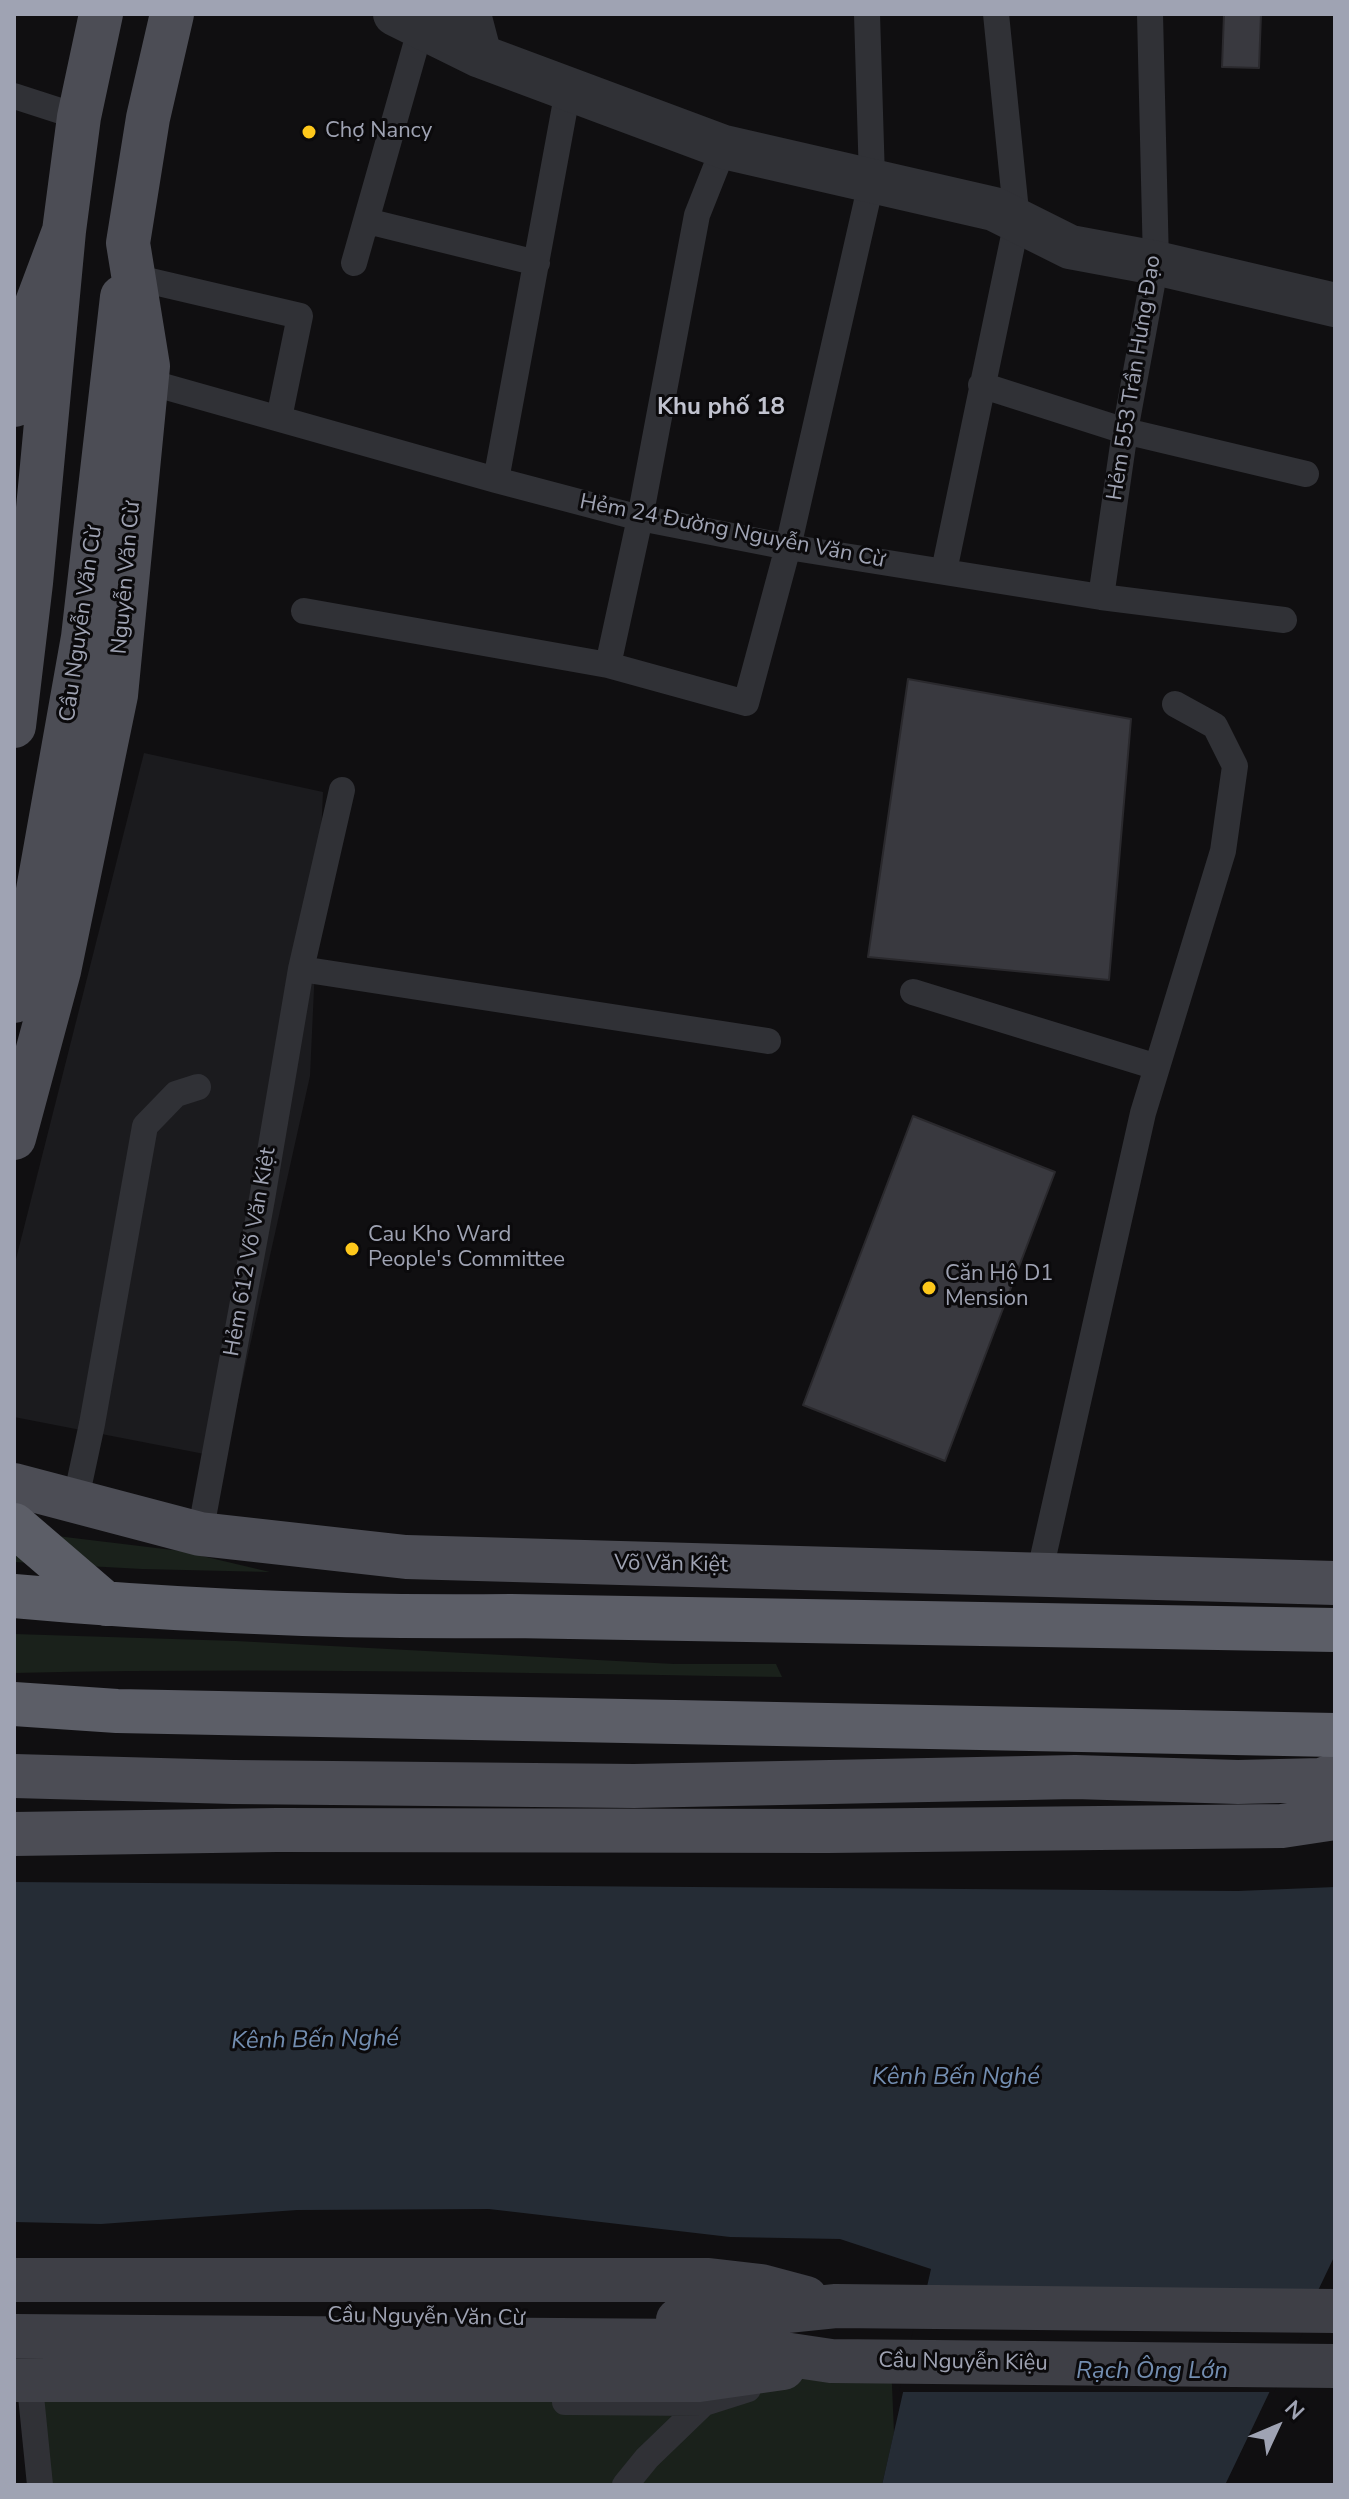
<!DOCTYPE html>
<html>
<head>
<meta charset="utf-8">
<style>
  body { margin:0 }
  #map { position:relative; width:1349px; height:2499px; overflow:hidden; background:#100f11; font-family:"Nunito Sans",sans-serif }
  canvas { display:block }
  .frame { position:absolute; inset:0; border:16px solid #9fa3b3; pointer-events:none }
  .north { position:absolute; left:1237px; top:2387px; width:80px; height:80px; -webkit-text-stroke:6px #0b0a0c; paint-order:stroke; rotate:46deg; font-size:22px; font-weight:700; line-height:32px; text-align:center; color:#9fa3b3 }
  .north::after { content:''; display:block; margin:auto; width:28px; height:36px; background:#9fa3b3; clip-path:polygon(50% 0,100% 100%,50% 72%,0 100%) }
</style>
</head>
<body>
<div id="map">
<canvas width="1349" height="2499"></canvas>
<div class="frame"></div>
<div class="north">N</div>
</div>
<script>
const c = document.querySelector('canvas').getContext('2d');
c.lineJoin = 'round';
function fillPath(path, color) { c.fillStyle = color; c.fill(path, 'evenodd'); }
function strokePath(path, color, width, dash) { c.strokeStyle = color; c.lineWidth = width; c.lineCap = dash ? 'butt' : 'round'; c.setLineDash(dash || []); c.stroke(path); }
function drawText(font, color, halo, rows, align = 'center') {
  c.font = font + ' "Nunito Sans",sans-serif'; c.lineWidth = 6; c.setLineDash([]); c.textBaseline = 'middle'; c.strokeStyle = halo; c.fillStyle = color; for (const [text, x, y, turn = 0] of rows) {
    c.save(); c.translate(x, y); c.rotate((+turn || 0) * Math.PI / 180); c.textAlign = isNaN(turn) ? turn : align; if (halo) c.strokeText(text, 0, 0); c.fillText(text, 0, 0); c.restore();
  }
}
const built = new Path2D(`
  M144 753 323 792 310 1076 225 1458 14 1417V1267Z`);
const green = new Path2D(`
  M32 1533 181 1551 270 1572 142 1569 14 1562V1555Z
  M14 1634 236 1641 674 1664H776L782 1677C526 1673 270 1667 14 1673Z
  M831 2361 891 2362 894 2433 882 2485H40L31 2396Z`);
const water = new Path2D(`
  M14 1882 1238 1891 1335 1887V2255L1225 2485H882L931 2269 840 2239 730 2237 489 2209 297 2210 101 2224 14 2222Z`);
const pier = new Path2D(`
  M922 2292 1322 2293 1274 2392H899Z`);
const building = new Path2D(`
  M1224 14H1261L1259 68 1222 67Z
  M908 679 1131 719 1109 980 868 957Z
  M913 1116 1055 1172 945 1461 803 1405Z`);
const lane = new Path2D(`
  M14 96 79 117
  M367 221 537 263
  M354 263 421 27
  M133 277 300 316 279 418
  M145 381 496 480 640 518 788 547 1101 597 1284 620
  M981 385 1125 431 1306 474
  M496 480 568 90
  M944 571 1017 221 996 14
  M1101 597 1125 431 1156 263 1150 14
  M304 611 608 665 746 703 788 547 872 179 867 14
  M608 665 640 518 697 215 724 147
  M301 969 768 1041
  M913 992 1157 1067
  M75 1503 92 1424 145 1126 176 1094 198 1087
  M200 1534 262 1199 301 969 342 790
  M1039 1575 1143 1113 1223 851 1235 766 1215 726 1175 704
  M31 2396 40 2485
  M565 2402 704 2403 748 2389
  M625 2485 647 2458 704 2403`);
const street = new Path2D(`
  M395 14 480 56
  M469 14 480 56 724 147 994 209 1070 247 1156 263 1335 305`);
const secondary = new Path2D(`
  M14 2280H709L761 2286 806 2298
  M678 2320H699L836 2306 1335 2311
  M14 2336 696 2341 831 2361 1335 2366
  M14 2380H699L783 2368`);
const primary = new Path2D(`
  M14 405 22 343 64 231 79 117 101 14
  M14 726 31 583 64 231
  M14 1001 25 963 83 637 122 297
  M14 1138 59 971 116 695 148 366 128 243 148 118 172 14
  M14 1485 200 1534 406 1557 1335 1583
  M14 1776 233 1782 634 1786 1075 1777 1238 1782 1321 1780 1335 1775
  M14 1834 277 1830 827 1831 1282 1826 1335 1818`);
const highway = new Path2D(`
  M14 1525 106 1604
  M14 1596C180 1611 345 1618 511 1616L1335 1630
  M14 1704 117 1711 1335 1735`);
const markers = [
  [309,132,8,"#fec81b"],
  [352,1249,8,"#fec81b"],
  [929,1288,8,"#fec81b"]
];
const poiNames = [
  ["Chợ Nancy",325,132],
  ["Cau Kho Ward",368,1236],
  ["People's Committee",368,1261],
  ["Căn Hộ D1",945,1275],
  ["Mension",945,1300]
];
const streetNames = [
  ["Hẻm 553 Trần Hưng Đạo",1135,378,-81],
  ["Hẻm 24 Đường Nguyễn Văn Cừ",732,532,11],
  ["Nguyễn Văn Cừ",127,578,-85],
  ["Cầu Nguyễn Văn Cừ",82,624,-82],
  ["Hẻm 612 Võ Văn Kiệt",251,1252,-80],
  ["Võ Văn Kiệt",671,1565,1],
  ["Cầu Nguyễn Văn Cừ",426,2318,1],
  ["Cầu Nguyễn Kiệu",963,2363,1]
];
const neighbourhoodNames = [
  ["Khu phố 18",721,408]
];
const waterNames = [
  ["Kênh Bến Nghé",315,2041,-1],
  ["Kênh Bến Nghé",956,2078],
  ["Rạch Ông Lớn",1152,2372]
];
fillPath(built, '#1b1b1e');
fillPath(green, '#1a211b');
fillPath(water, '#252c35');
fillPath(pier, '#100f11');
fillPath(building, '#39393f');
strokePath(building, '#2a292d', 2);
strokePath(lane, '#303136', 26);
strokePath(street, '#303136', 44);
strokePath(secondary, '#3e3f46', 44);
strokePath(primary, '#4c4d55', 44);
strokePath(highway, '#5c5e67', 44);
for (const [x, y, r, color] of markers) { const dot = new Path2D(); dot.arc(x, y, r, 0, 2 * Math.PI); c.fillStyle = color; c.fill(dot); strokePath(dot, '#0b0a0c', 3); }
drawText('22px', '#9fa3b3', '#0b0a0c', poiNames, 'left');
drawText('22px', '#9fa3b3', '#0b0a0c', streetNames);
drawText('bold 24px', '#c1c3cf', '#0b0a0c', neighbourhoodNames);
drawText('italic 24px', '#738eb1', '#0b0a0c', waterNames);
</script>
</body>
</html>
